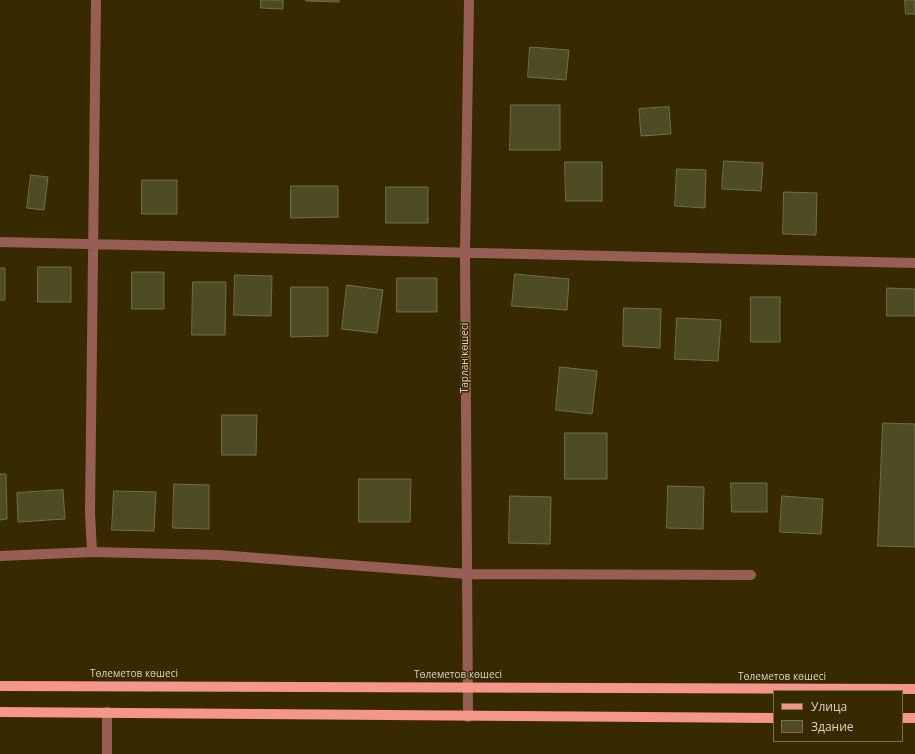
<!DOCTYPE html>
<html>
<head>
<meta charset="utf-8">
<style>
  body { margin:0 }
  #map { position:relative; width:915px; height:754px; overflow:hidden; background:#372900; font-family:"Open Sans",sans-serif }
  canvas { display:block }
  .legend { position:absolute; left:773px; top:690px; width:130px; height:52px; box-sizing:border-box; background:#372900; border:1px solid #7a6e4d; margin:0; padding:5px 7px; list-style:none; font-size:12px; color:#ded5c1 }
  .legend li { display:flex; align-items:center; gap:8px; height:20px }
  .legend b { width:20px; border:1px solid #7a6e4d }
</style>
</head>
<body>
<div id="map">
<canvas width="915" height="754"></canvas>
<ul class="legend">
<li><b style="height:5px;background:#f4968a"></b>Улица</li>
<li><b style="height:11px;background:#4d4c24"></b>Здание</li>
</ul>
</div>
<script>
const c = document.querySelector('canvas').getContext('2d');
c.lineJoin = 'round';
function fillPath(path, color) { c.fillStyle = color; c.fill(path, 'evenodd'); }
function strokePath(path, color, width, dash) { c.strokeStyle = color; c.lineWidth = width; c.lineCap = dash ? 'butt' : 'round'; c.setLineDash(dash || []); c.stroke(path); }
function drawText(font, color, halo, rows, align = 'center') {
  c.font = font + ' "Open Sans",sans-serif'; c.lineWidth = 3; c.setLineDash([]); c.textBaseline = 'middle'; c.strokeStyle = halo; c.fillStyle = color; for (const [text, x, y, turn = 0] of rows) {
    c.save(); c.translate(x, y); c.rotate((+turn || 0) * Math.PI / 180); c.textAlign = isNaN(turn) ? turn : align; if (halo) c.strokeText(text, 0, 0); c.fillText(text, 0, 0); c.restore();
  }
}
const building = new Path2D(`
  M261 0H283V9L261 8Z
  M306 0H339V2L306 1Z
  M905 0H915V14H906Z
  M530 47 569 50 566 80 528 77Z
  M511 105H560V150H510Z
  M669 107 671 134 641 136 639 109Z
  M724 161 763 163 761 191 722 189Z
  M565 162H602V201H566Z
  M677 169 706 170 705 208 675 206Z
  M31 175 48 177 44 210 27 208Z
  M142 180H177V214H142Z
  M291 186H338V217L291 218Z
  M386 187H428V223H386Z
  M784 192 817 193 816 235 783 234Z
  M38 267H71V302H38Z
  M0 268H5V300H0Z
  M132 272H164V309H132Z
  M515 274 569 279 567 310 512 306Z
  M235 275 272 276 271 316 234 315Z
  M397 278H437V312H397Z
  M193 282H226L225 335H192Z
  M347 285 383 290 377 333 342 329Z
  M291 287H328V336L291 337Z
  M887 288 915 289V316H887Z
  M751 297H780V342H751Z
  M624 308 661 309 660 348 623 346Z
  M677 318 721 320 718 361 675 359Z
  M560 367 597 371 592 414 556 410Z
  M222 415H257L256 455H222Z
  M883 423 915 424V547L878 546Z
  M565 433H607V479H565Z
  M0 474H6L7 519 0 520Z
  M359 479H411L410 522H359Z
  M731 483H767V512H732Z
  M174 484 209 485V529L173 528Z
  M668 486 704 487 703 529 667 528Z
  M63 490 65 519 18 522 17 493Z
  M114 491 156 492 154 531 112 530Z
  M510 496 551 497 550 544 509 543Z
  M782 496 823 499 821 534 780 532Z`);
const minor = new Path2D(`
  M0 242 915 263
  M92 552 90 513 96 0
  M0 556 92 552 219 555 467 574 751 575
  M107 712V754
  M468 717 465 253 469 0`);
const major = new Path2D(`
  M0 686 915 689
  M0 712 774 718
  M902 718H915`);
const streetNames = [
  ["Тарлан көшесі",465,358,-90],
  ["Төлеметов көшесі",134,674],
  ["Төлеметов көшесі",458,675],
  ["Төлеметов көшесі",782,677]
];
fillPath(building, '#4d4c24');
strokePath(building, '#707047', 1);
strokePath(minor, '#975e56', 10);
strokePath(major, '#f4968a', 10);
drawText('10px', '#ded5c1', '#372900', streetNames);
</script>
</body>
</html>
